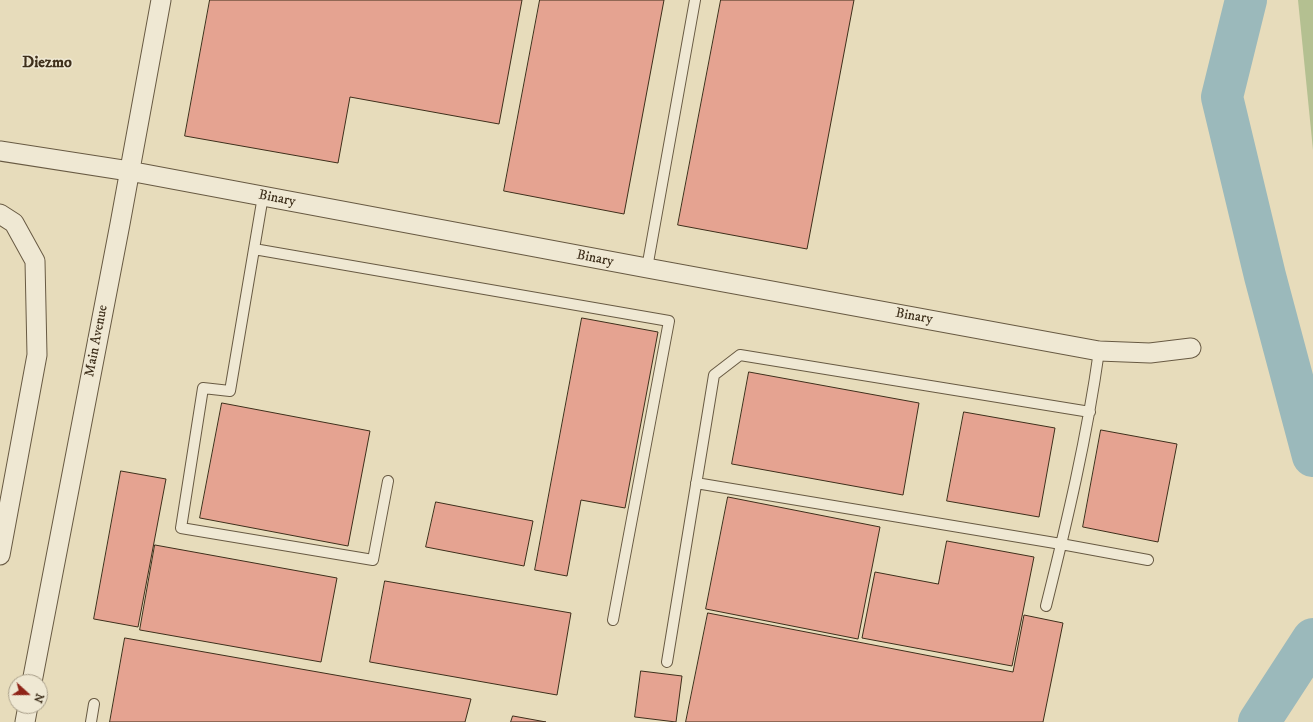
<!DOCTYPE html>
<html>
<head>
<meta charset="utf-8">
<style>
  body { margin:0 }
  #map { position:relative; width:1313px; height:722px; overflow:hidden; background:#e7dcbb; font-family:"IM FELL DW Pica",serif }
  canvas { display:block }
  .north { position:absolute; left:8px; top:674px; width:40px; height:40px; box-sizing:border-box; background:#efe8d3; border:1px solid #a89e89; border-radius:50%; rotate:111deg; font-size:11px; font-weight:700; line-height:16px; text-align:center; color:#3e2f1b }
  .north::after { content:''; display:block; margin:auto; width:14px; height:18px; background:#8f2418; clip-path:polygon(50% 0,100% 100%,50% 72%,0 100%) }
</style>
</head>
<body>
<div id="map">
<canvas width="1313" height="722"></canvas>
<div class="north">N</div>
</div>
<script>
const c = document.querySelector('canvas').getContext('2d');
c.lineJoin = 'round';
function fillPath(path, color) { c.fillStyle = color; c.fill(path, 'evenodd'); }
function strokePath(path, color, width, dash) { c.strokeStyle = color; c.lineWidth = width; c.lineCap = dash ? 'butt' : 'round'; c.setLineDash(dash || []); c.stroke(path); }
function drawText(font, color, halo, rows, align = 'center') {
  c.font = font + ' "IM FELL DW Pica",serif'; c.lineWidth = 3; c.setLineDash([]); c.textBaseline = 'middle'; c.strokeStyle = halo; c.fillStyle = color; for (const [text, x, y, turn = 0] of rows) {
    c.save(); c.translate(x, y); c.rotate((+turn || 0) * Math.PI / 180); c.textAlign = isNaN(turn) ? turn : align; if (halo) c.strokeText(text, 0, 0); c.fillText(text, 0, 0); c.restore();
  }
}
const green = new Path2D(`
  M1298 0H1313V150Z`);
const river = new Path2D(`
  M1246 0 1222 97 1265 276 1313 456
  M1259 722 1313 639`);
const building = new Path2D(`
  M210 0H522L499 124 350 97 338 163 185 136Z
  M540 0H664L624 214 504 191Z
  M721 0H854L807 249 678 225Z
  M582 318 658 332 625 508 581 500 567 576 535 570Z
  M749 372 919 403 903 495 732 464Z
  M222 403 370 431 348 546 200 518Z
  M964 412 1055 428 1039 517 947 501Z
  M1101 430 1177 444 1158 542 1083 527Z
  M121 471 166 479 138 627 94 619Z
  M728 497 880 527 858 639 706 609Z
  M436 502 533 521 524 566 426 547Z
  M947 541 1034 557 1012 666 862 638 875 572 938 584Z
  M155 545 337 578 321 662 140 630Z
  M385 581 571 613 557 695 370 662Z
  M708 613 1013 672 1024 615 1063 623 1043 722H686Z
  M125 638 471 699 465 722H110Z
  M641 671 682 676 676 722 635 717Z
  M513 716 546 722H511Z`);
const lane = new Path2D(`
  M263 196 230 391 203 388 181 528 373 560 388 481
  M254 249 669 321 613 620
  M647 268 695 0
  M696 483 1061 544 1148 560
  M1046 606C1067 522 1087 437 1099 351
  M667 662 714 375 740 355 1090 412
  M91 722 94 704`);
const street = new Path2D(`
  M0 151 129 171 647 268 1099 351 1150 353 1191 348
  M0 214 14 223 35 261 37 355 0 555
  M32 682 120 224 161 0
  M25 722 28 706`);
const streetNames = [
  ["Binary",277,199,11],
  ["Binary",595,259,11],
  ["Binary",914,317,10],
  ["Main Avenue",97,341,-79]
];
const quarterNames = [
  ["Diezmo",47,64]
];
fillPath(green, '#b4c091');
strokePath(river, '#9bb9bb', 42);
fillPath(building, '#e5a391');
strokePath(building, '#3e2f1b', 1);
strokePath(lane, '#685a43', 12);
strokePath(street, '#685a43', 21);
strokePath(lane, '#efe8d3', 10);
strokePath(street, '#efe8d3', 19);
drawText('14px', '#3e2f1b', '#efe8d3', streetNames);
drawText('bold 16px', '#3e2f1b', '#efe8d3', quarterNames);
</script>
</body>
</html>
